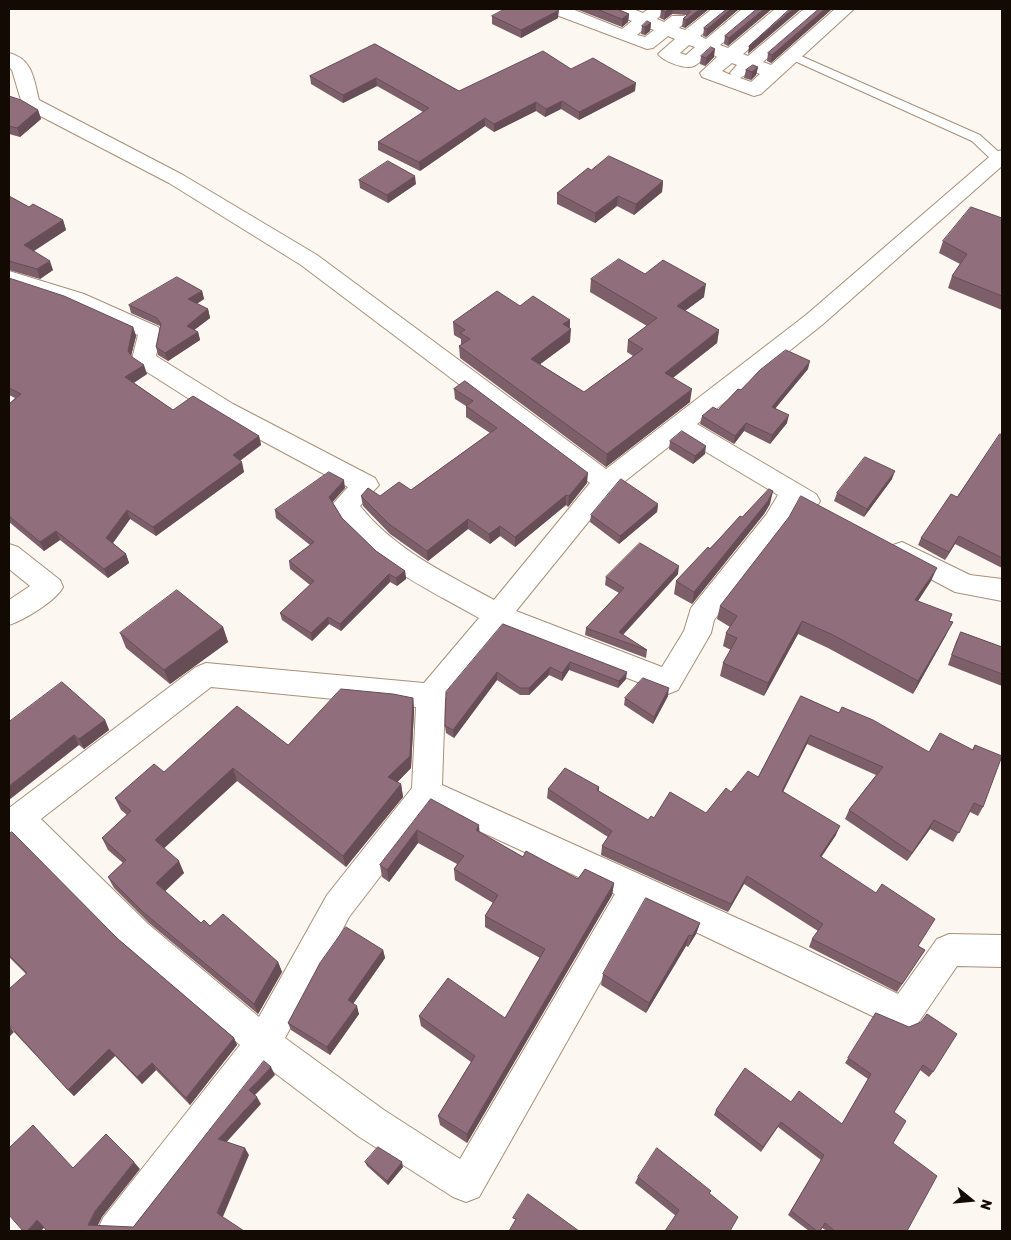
<!DOCTYPE html>
<html>
<head>
<meta charset="utf-8">
<style>
  body { margin:0 }
  #map { position:relative; width:1011px; height:1240px; overflow:hidden; background:#fdf7f2; font-family:Rubik,sans-serif }
  canvas { display:block }
  .frame { position:absolute; inset:0; border:10px solid #130a03; pointer-events:none }
  .north { position:absolute; left:946px; top:1175px; width:50px; height:50px; -webkit-text-stroke:4px #fdf7f2; paint-order:stroke; rotate:107deg; font-size:14px; font-weight:700; line-height:20px; text-align:center; color:#130a03 }
  .north::after { content:''; display:block; margin:auto; width:18px; height:22px; background:#130a03; clip-path:polygon(50% 0,100% 100%,50% 72%,0 100%) }
</style>
</head>
<body>
<div id="map">
<canvas width="1011" height="1240"></canvas>
<div class="frame"></div>
<div class="north">N</div>
</div>
<script>
const c = document.querySelector('canvas').getContext('2d');
c.lineJoin = 'round';
function strokePath(path, color, width, dash) { c.strokeStyle = color; c.lineWidth = width; c.lineCap = dash ? 'butt' : 'round'; c.setLineDash(dash || []); c.stroke(path); }
function fillPath(path, color) { c.fillStyle = color; c.fill(path, 'evenodd'); }
const service = new Path2D(`
  M792 52 980 135 1002 155V162H994L972 141 788 58 786 56Z`);
const minor = new Path2D(`
  M548 9H572L622 29 632 21 612 13 609 9H633L643 13 648 9H663L665 11 657 19 664 22 672 16H684L687 20 679 28 685 30 712 9H732L700 36 706 39 742 9H762L720 45 728 48 775 9H794L743 54 748 56 804 9H823L763 62 771 65 835 9H854L761 94 754 96 702 77 700 73 717 57 710 53C705 57 700 63 694 66 685 70 663 61 658 54L675 39 668 36 653 48 647 49 551 13ZM646 27 654 30 645 37 637 35ZM689 45 695 47 686 55 680 53ZM732 63 737 65 730 73 731 75 722 71ZM752 71 760 74 751 82 740 78Z
  M9 53C33 59 34 80 39 100L183 175 317 255 606 469 806 315 995 152 1002 150V166L822 325 697 424 816 494 820 501 816 508 807 511 797 507 784 529 714 620 711 633 678 690 668 694 658 690 502 629 445 699 442 785 801 947 898 994 937 939 949 934 1002 935V967L957 966 916 1026 904 1031 643 907 479 1197 466 1202 453 1197 358 1136 267 1067 139 1231H97L103 1218 240 1045 124 946 17 837 9 840V808L196 667 206 663 424 683 479 618C425 587 363 561 332 505L348 487 216 416 136 365 132 359 138 335 68 304 9 285V271L84 294 158 327 161 332 156 356 233 404 375 478 379 485 360 506C395 550 445 573 494 600L590 483 301 265 169 183 23 107 12 70 9 67ZM681 437 778 495 766 515 691 608 684 631 662 667 516 611 615 489ZM211 687 416 707 412 788 327 895 259 1017 148 924 41 819ZM432 809 615 894 460 1159 384 1110 285 1038 349 917Z
  M902 542 970 575 1002 579V601L955 592 893 559 889 552 893 545Z
  M9 544 18 547 60 580 63 587C56 601 24 620 9 625V600L30 586 9 569Z`);
const wall = new Path2D(`
  M576 9H617L629 14 628 22 622 27Z
  M663 9H709L685 28 682 27 683 19 686 16V15L672 14 664 20 660 18 661 10Z
  M727 9H739L706 37 703 36 704 28Z
  M757 9 728 46 724 44 725 36Z
  M819 9H832L771 63 767 61 768 53Z
  M492 16 558 18 521 38 492 24Z
  M651 23 650 31 645 35 641 34 642 26Z
  M375 44 459 91 571 69 635 91 579 120 561 109 545 117 536 111 494 132 485 126 420 171 378 150V142L423 112 377 86 343 103 311 84 310 76Z
  M701 56 714 57 705 66 700 64Z
  M758 67 756 75 751 80 744 78 746 70Z
  M9 96 38 110 41 119 20 137 9 134Z
  M591 170 663 181 662 192 634 215 617 206 595 223 557 204V193Z
  M359 180 416 184 388 203 360 188Z
  M9 196 29 207 63 220 66 230 33 251 53 270 40 279 9 270Z
  M1002 218V310L948 288 952 276 960 264 939 253 943 241Z
  M645 274 704 297 685 311 719 330 717 343 673 378 690 402 606 467 460 358 459 346 461 345V339L454 335 453 322 520 306 570 320V342L540 364 584 392 633 356 627 352 628 340 647 326 590 292 591 279Z
  M9 278 133 327 136 336 131 356 147 374 134 383 173 410 259 436 261 445 240 461 244 472 156 536 130 519 113 543 126 554 129 563 108 578 60 540 44 551 9 522V404L15 398 9 395Z
  M202 291 204 299 197 304 208 309 210 318 194 330 198 332 200 340 168 361 158 355 156 347 160 326 131 313 129 305Z
  M808 369 775 408 787 423 770 444 744 431 734 444 700 424 702 416 718 410 741 390Z
  M465 381 587 483 568 507 566 505 515 547 500 536 490 544 468 529 428 561 390 534 363 506 361 496H380L411 490 490 433 466 417V406L455 399 454 389Z
  M1002 435V568L955 544 945 560 918 545 921 538 957 497Z
  M670 441 705 454 693 464 669 449Z
  M892 479 864 517 834 501 837 493Z
  M345 488 332 502 342 518 376 551 405 571 406 579 397 586 390 582 341 631 329 624 312 641 282 620 280 613 310 585 290 569 289 561 310 545 276 518 275 510Z
  M658 504 657 512 619 544 590 522 591 515Z
  M770 504 764 514 692 604 674 594 676 581 742 517Z
  M678 574 623 635 647 650 646 658 585 635 586 628 619 593 605 585 606 577Z
  M931 581 918 601 949 621 946 635 913 694 828 648 798 634 764 696 720 676 723 663 731 650 723 646 726 633 730 627 717 619 720 606Z
  M503 624 626 679 618 688 569 670 562 681 549 675 529 695H520L497 680 454 738 446 733 445 726Z
  M223 627 228 642 170 684 126 648 120 633Z
  M961 632 1002 647V686L948 665 956 642Z
  M668 696 653 724 624 705 625 698Z
  M801 696 929 752 972 750 975 745 983 807 978 816 970 812 953 842 930 829 907 861 845 819 849 810 876 775 807 744 783 791 836 835 821 857 918 946 925 950 897 992 809 947 812 939 818 931 744 884 728 912 601 855 602 846 608 837 547 798 548 789 599 787V791L648 820 654 818 706 813 731 792 758 777Z
  M413 698 414 711 411 768 397 782 401 784 403 797 346 867 237 781 164 848 184 873 165 891 201 923 210 926 278 962 282 972 258 1014 149 923 114 888 108 877 123 863 108 850 102 838 127 815 121 810 115 798 164 772 288 745Z
  M105 720 109 730 84 749 79 745 9 722Z
  M431 799 479 832 523 857 578 879 614 883 612 895 467 1143 440 1125 438 1116 471 1062 421 1026 419 1016 505 1018 540 958 485 927V916L493 903 455 880 454 869 457 864 418 843 389 882 382 877 380 865Z
  M9 834 118 939 234 1038 237 1045 190 1105 156 1070 142 1084 115 1056 74 1096 14 1032 26 974 9 957Z
  M700 923 696 934 688 947 686 946 646 1013 601 985 603 974Z
  M383 950 385 958 353 1004 359 1014 330 1055 291 1030 288 1023Z
  M876 1013 933 1072 929 1077 920 1070 894 1112 893 1143 907 1231H827L822 1228 820 1231H809L788 1215 821 1160 778 1127 761 1152 714 1115 716 1110 791 1102 842 1124 868 1079 845 1063Z
  M365 1162 403 1167 388 1185 367 1166Z
  M638 1177 711 1191 676 1216 635 1183Z`);
const shadedWall = new Path2D(`
  M669 9H673L672 14 664 20 665 12Z
  M700 9H709L685 28 686 20Z
  M731 9H739L706 37 707 29Z
  M764 9H772L728 46 729 38Z
  M793 9H801L748 54 749 46Z
  M825 9H832L771 63 772 55Z
  M559 10 558 18 521 38V30Z
  M629 14 628 22 622 27V19Z
  M651 23 650 31 645 35V27Z
  M715 49 714 57 705 66 706 58Z
  M758 67 756 75 751 80 752 72Z
  M376 78 377 86 343 103V95Z
  M636 83 635 91 579 120V112Z
  M562 101 561 109 545 117 546 109Z
  M536 102V111L494 132V124Z
  M38 110 41 119 20 137 17 128Z
  M485 118V126L420 171 419 162Z
  M415 176 416 184 388 203 387 195Z
  M663 181 662 192 634 215 636 204Z
  M618 196 617 206 595 223V213Z
  M63 220 66 230 28 255 24 245Z
  M50 261 53 270 40 279 37 269Z
  M706 284 704 297 675 318 677 306Z
  M202 291 204 299 190 308 188 299Z
  M208 309 210 318 189 334 187 326Z
  M570 320 569 330 571 329 570 342 531 371V359L563 324Z
  M133 327 136 336 130 360 128 351Z
  M719 330 717 343 663 385 665 373Z
  M198 332 200 340 168 361 165 353Z
  M810 361 808 369 770 415 772 407Z
  M144 365 147 374 128 386 125 377Z
  M692 389 690 402 606 467 607 454Z
  M789 415 787 423 770 444 772 435Z
  M746 423 744 431 734 444 735 436Z
  M259 436 261 445 235 464 233 455Z
  M706 446 705 454 693 464 695 456Z
  M242 462 244 472 156 536 153 527Z
  M895 471 892 479 864 517 867 509Z
  M588 473 587 483 568 507 569 496Z
  M344 480 345 488 330 505 329 497Z
  M773 491 770 504 764 514 692 604 694 592Z
  M566 495V505L515 547V537Z
  M658 504 657 512 619 544 620 536Z
  M127 510 130 519 110 547 106 538Z
  M468 519V529L428 561 427 551Z
  M500 526V536L490 544 489 534Z
  M56 531 60 540 44 551 40 542Z
  M959 536 955 544 945 560 949 552Z
  M126 554 129 563 108 578 104 569Z
  M679 566 678 574 618 640 619 632Z
  M937 568 931 581 910 613 915 600Z
  M405 571 406 579 397 586 396 578Z
  M389 574 390 582 341 631 340 624Z
  M328 617 329 624 312 641 311 633Z
  M802 621 798 634 764 696 768 683Z
  M953 622 946 635 913 694 918 681Z
  M223 627 228 642 170 684 164 670Z
  M570 662 569 670 562 681V673Z
  M550 667 549 675 529 695V688Z
  M497 672V680L454 738 453 730Z
  M627 672 626 679 618 688 619 681Z
  M669 688 668 696 653 724 654 717Z
  M413 698 414 711 411 768 390 790 388 777Z
  M105 720 109 730 84 749 79 739Z
  M74 735 79 745 9 800V786Z
  M810 735 807 744 779 800 782 791Z
  M233 768 237 781 160 852 155 840Z
  M401 784 403 797 346 867 343 856Z
  M934 820 930 829 907 861 912 853Z
  M479 825 480 838 476 830Z
  M840 826 836 835 816 865 820 856Z
  M417 830 418 843 389 882 387 870Z
  M179 861 184 873 162 894 156 883Z
  M747 876 744 884 728 912 731 904Z
  M614 883 612 895 467 1143V1134Z
  M700 923 696 934 688 947 692 936Z
  M689 935 686 946 646 1013 649 1003Z
  M383 950 385 958 350 1008 348 1000Z
  M278 962 282 972 258 1014 254 1004Z
  M357 1006 359 1014 330 1055 327 1047Z
  M9 1025 14 1032 9 1037Z
  M234 1038 237 1045 190 1105 186 1098Z
  M109 1049 115 1056 74 1096 68 1090Z
  M152 1063 156 1070 142 1084 137 1077Z
  M271 1067 275 1075 253 1097 249 1090Z
  M257 1097 261 1104 223 1146 218 1139Z
  M245 1148 249 1155 222 1219 217 1213Z
  M134 1162 140 1169 102 1217 95 1231 88 1225 95 1211Z
  M402 1162 403 1167 388 1185 387 1181Z
  M37 1220 45 1227 41 1231H27Z`);
const building = new Path2D(`
  M505 9H556L559 10 521 30 492 16Z
  M597 9H617L629 14 622 19Z
  M663 9H669L665 12 661 10Z
  M688 9H700L686 20 683 19 690 12Z
  M727 9H731L707 29 704 28Z
  M757 9H764L729 38 725 36Z
  M790 9H793L749 46Z
  M819 9H825L772 55 768 53Z
  M647 21 651 23 645 27 642 26Z
  M375 44 459 91 543 51 571 69 593 58 636 83 579 112 562 101 546 109 536 102 494 124 485 118 419 162 378 142 429 108 376 78 343 95 310 76Z
  M711 47 715 49 706 58 701 56Z
  M753 65 758 67 752 72 746 70Z
  M9 96 21 100 38 110 17 128 9 126Z
  M609 156 663 181 636 204 618 196 595 213 557 193 588 168 591 170Z
  M388 161 415 176 387 195 359 180Z
  M9 196 29 207 33 204 63 220 24 245 50 261 37 269 9 261Z
  M971 207 1002 218V296L952 276 967 254 943 241Z
  M619 259 645 274 663 260 706 284 677 306 719 330 665 373 692 389 607 454 459 346 470 339 460 333 465 330 453 322 497 291 520 306 533 296 570 320 563 324 571 329 531 359 584 392 643 349 628 340 657 318 591 279Z
  M177 277 202 291 188 299 208 309 187 326 198 332 165 353 156 347 161 324 157 318 129 305Z
  M9 278 64 296 133 327 128 351 132 357 144 365 125 377 173 410 193 396 259 436 233 455 242 462 153 527 127 510 106 538 126 554 104 569 56 531 40 542 9 516V404L21 394 9 388Z
  M786 350 810 361 772 407 789 415 772 435 746 423 735 436 702 416 713 407 718 410 738 389 741 390 760 370Z
  M465 381 588 473 569 496 566 495 515 537 500 526 489 534 468 519 427 551 389 524 361 496 368 488 380 496 399 482 411 490 497 428 466 406 473 401 454 389Z
  M682 431 706 446 695 456 670 441Z
  M1000 434 1002 435V558L959 536 949 552 921 538 951 494 957 497Z
  M865 457 895 471 867 509 837 493Z
  M329 472 344 480 329 497 342 518 376 551 405 571 396 578 389 574 340 624 328 617 311 633 280 613 314 581 289 561 314 542 275 510Z
  M621 479 658 504 620 536 591 515Z
  M769 489 773 491 768 501 694 592 676 581 708 547 710 549 740 516 742 517Z
  M801 496 937 568 915 600 952 614 949 621 953 622 918 681 833 635 802 621 768 683 723 663 737 638 726 633 737 616 720 606 789 517Z
  M640 543 679 566 619 632 647 650 586 628 624 588 606 577Z
  M177 590 223 627 164 670 120 633Z
  M503 624 627 672 619 681 570 662 562 673 550 667 529 688H520L497 672 453 730 445 726 446 692Z
  M961 632 1002 647V674L952 655Z
  M643 678 669 688 654 717 625 698Z
  M62 682 105 720 79 739 74 735 9 786V722Z
  M341 689 393 694 413 698 410 756 388 777 401 784 343 856 233 768 155 840 179 861 156 883 201 923 204 920 210 926 223 914 278 962 254 1004 143 912 108 877 126 860 102 838 131 811 115 798 154 764 164 772 237 706 288 745Z
  M801 696 839 713 842 707 873 720 929 752 940 733 973 750 975 745 1002 756 983 807 974 803 959 833 934 820 912 853 849 810 883 767 810 735 782 791 840 826 820 856 876 893 882 884 935 919 918 946 925 950 902 984 812 939 823 924 747 876 731 904 602 846 612 831 548 789 565 768 599 787 597 790 648 820 651 816 654 818 670 792 706 813 726 788 731 792 748 771 758 777Z
  M431 799 479 825 476 830 523 857 526 851 578 879 585 869 614 883 467 1134 438 1116 475 1056 419 1016 448 978 505 1018 545 949 485 916 498 895 454 869 464 856 417 830 387 870 380 865Z
  M12 832 118 939 234 1038 186 1098 152 1063 137 1077 109 1049 68 1090 9 1025V989L27 973 9 955V834Z
  M646 898 700 923 692 936 689 935 649 1003 603 974Z
  M346 927 383 950 348 1000 357 1006 327 1047 288 1023 320 963Z
  M876 1013 909 1027 921 1022 927 1014 957 1034 933 1072 923 1065 894 1112 906 1121 893 1143 937 1176 907 1231H835L825 1223 820 1231H817L791 1211 824 1155 781 1122 763 1147 716 1110 745 1068 791 1102 799 1091 842 1124 871 1074 848 1058Z
  M264 1061 271 1067 249 1090 257 1097 218 1139 245 1148 217 1213 244 1231H47L37 1220 27 1231H23L9 1215V1148L33 1125 73 1168 106 1134 134 1162 95 1211 88 1225 133 1227Z
  M378 1147 402 1162 387 1181 365 1162Z
  M657 1148 711 1191 709 1193 738 1217 730 1231H665L679 1210 638 1177Z
  M528 1194 579 1231H509L516 1219 513 1218Z`);
strokePath(service, '#a98f77', 2);
strokePath(minor, '#a98f77', 2);
fillPath(service, '#fff');
fillPath(minor, '#fff');
fillPath(wall, '#7d5f6a');
fillPath(shadedWall, '#664d56');
fillPath(building, '#916e7b');
strokePath(building, '#664d56', 1);
</script>
</body>
</html>
